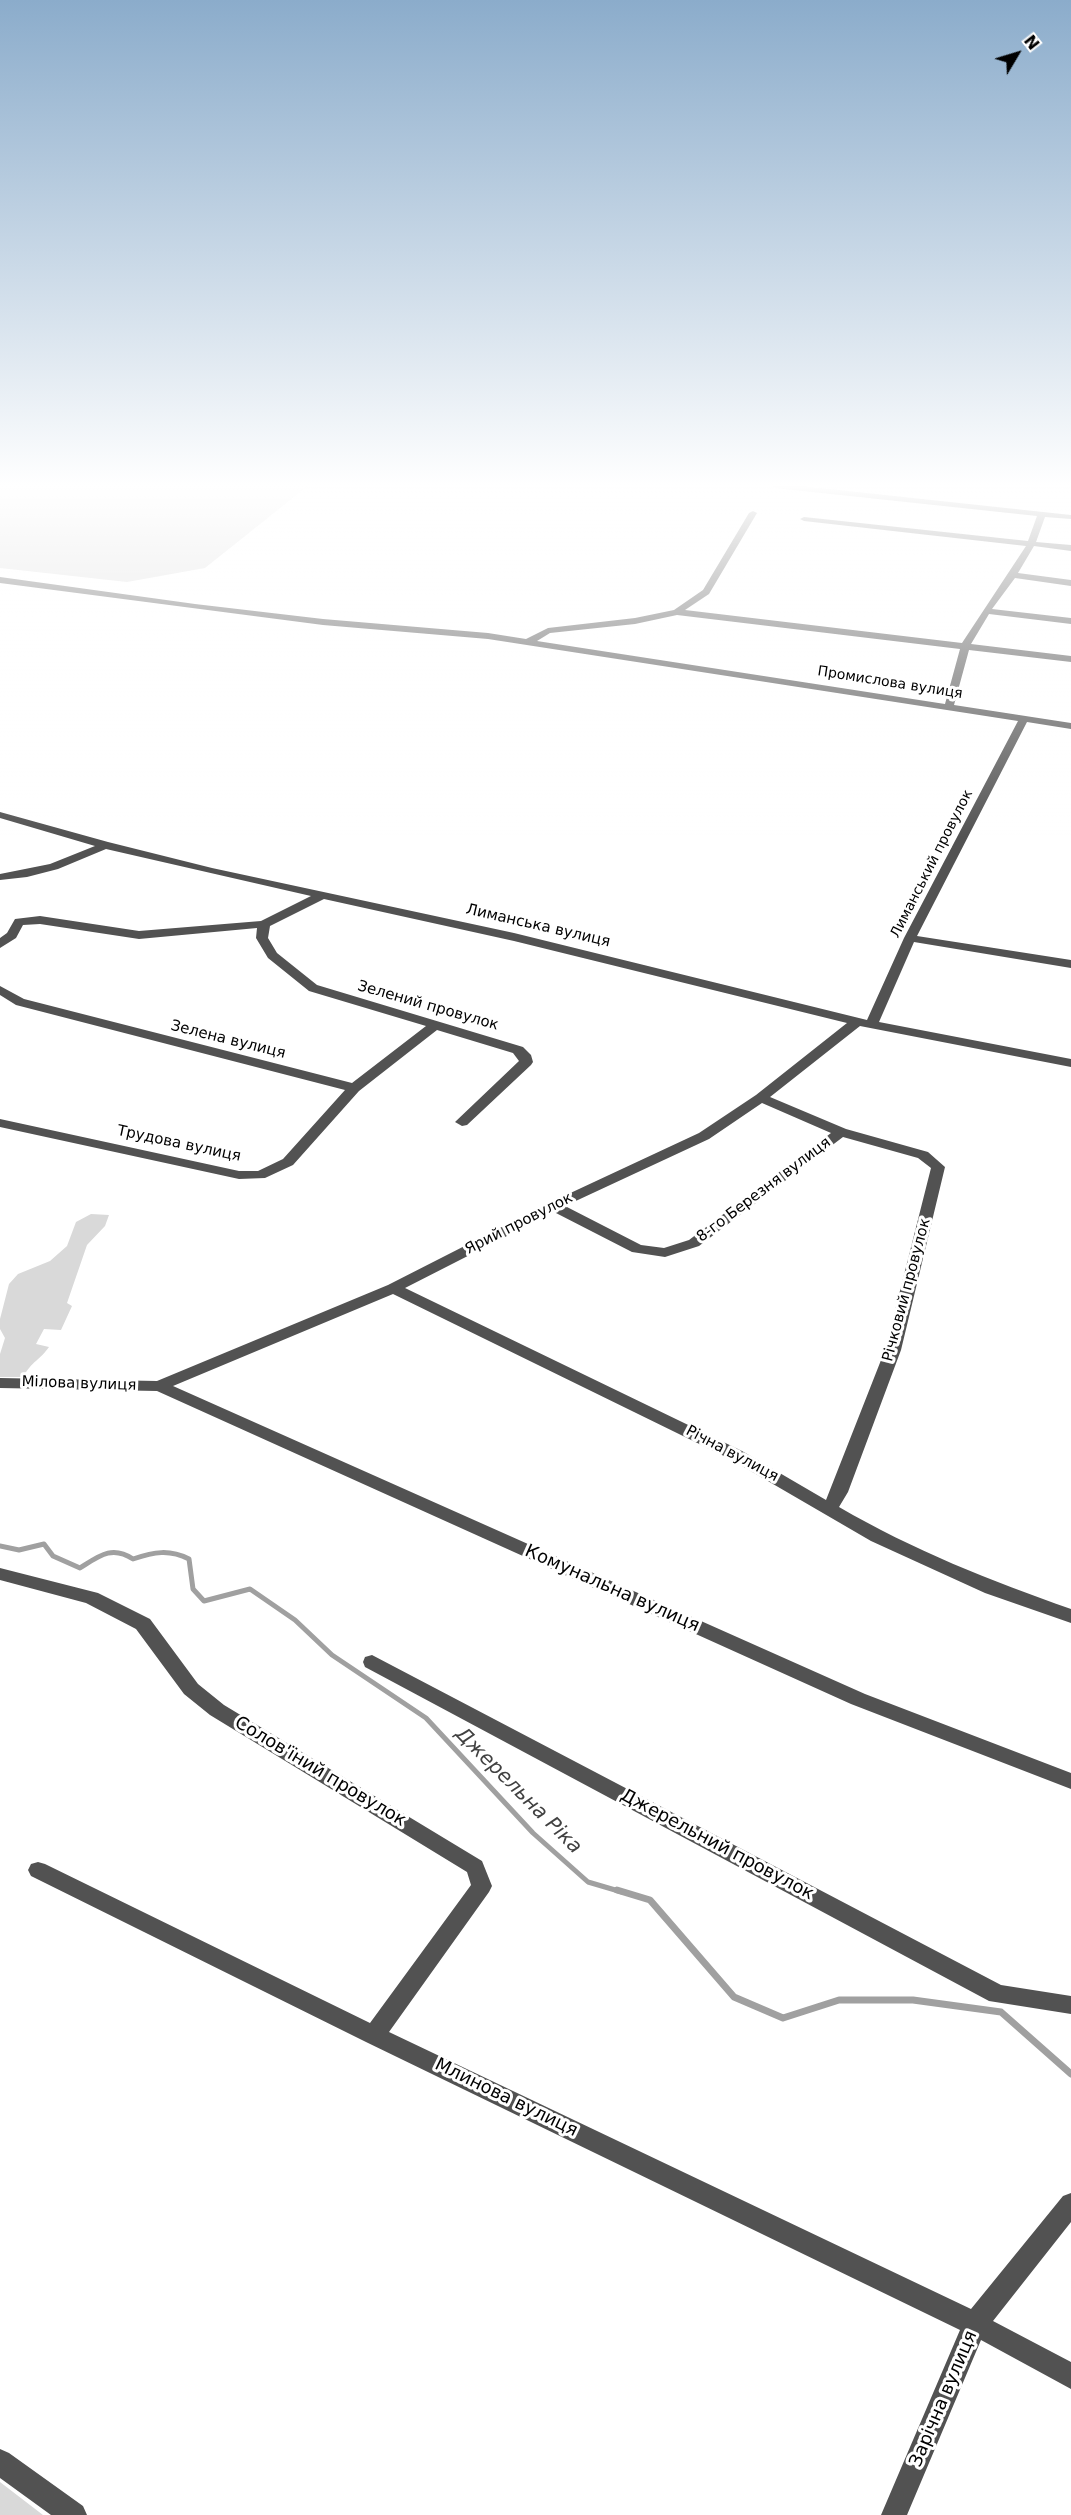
<!DOCTYPE html>
<html>
<head>
<meta charset="utf-8">
<style>
  body { margin:0 }
  #map { position:relative; width:1071px; height:2515px; overflow:hidden; background:#fff; font-family:"DejaVu Sans",sans-serif }
  canvas { display:block }
  .north { position:absolute; left:987px; top:24px; width:60px; height:60px; -webkit-text-stroke:4px #fff; paint-order:stroke; rotate:52deg; font-size:16px; font-weight:700; line-height:24px; text-align:center; color:#000 }
  .north::after { content:''; display:block; margin:auto; width:21px; height:27px; background:#000; clip-path:polygon(50% 0,100% 100%,50% 72%,0 100%) }
</style>
</head>
<body>
<div id="map">
<canvas width="1071" height="2515"></canvas>
<div class="north">N</div>
</div>
<script>
const c = document.querySelector('canvas').getContext('2d');
c.lineJoin = 'round';
function fillPath(path, color) { c.fillStyle = color; c.fill(path, 'evenodd'); }
function strokePath(path, color, width, dash) { c.strokeStyle = color; c.lineWidth = width; c.lineCap = dash ? 'butt' : 'round'; c.setLineDash(dash || []); c.stroke(path); }
function drawText(font, color, halo, rows, align = 'center') {
  c.font = font + ' "DejaVu Sans",sans-serif'; c.lineWidth = 6; c.setLineDash([]); c.textBaseline = 'middle'; c.strokeStyle = halo; c.fillStyle = color; for (const [text, x, y, turn = 0] of rows) {
    c.save(); c.translate(x, y); c.rotate((+turn || 0) * Math.PI / 180); c.textAlign = isNaN(turn) ? turn : align; if (halo) c.strokeText(text, 0, 0); c.fillText(text, 0, 0); c.restore();
  }
}
const green = new Path2D(`
  M0 485H309L205 568 127 582 0 568Z
  M91 1214 109 1215 105 1226 87 1245 67 1303 72 1306 61 1330 44 1329 36 1344 49 1347C40 1360 32 1361 23 1377H0V1354L5 1338 0 1329V1319L9 1284 18 1274 50 1261 67 1246 76 1222Z
  M0 2482 43 2515H0Z`);
const streamFar1 = new Path2D(`
  M0 1546 19 1550 44 1544 53 1556 80 1568C99 1556 112 1545 133 1559 154 1552 169 1549 189 1559L193 1589 204 1601 250 1589 295 1620 332 1655 426 1718 533 1833 588 1882 622 1892`);
const stream = new Path2D(`
  M617 1890 650 1900 734 1997 783 2018 839 2000H913L1001 2012 1071 2074`);
const minor = new Path2D(`
  M771 485H792L1071 515V519L1045 517 1036 542 1071 545V551L1034 546 1018 573 1071 580V586L1015 578 992 609 1071 618V624L989 614 971 644 1071 656V662L969 650 954 705 1071 723V729L1027 722 917 936 1071 960V968L914 942 879 1022 1071 1059V1067L860 1026 770 1097 846 1129 928 1152 945 1167 901 1350 848 1492 839 1507C913 1550 991 1581 1071 1609V1623L985 1593 871 1541 730 1459 393 1294 173 1386 865 1694 1071 1773V1789L851 1704 157 1391 0 1388V1378L157 1381 388 1285 549 1203 699 1133 756 1095 847 1023 514 941 324 899 270 926 268 938 277 953 317 985 523 1047 531 1055 533 1062 531 1065 467 1125 462 1126 455 1122 519 1061 513 1053 437 1030 359 1091 293 1165 265 1178 239 1179 0 1127V1119L239 1171H258L283 1159 345 1090 16 1005 0 995V986L24 999 352 1083 426 1026 309 991 268 958 256 938 257 928 139 939 40 924 23 925 16 938 0 948V938L7 933 15 919 40 916 139 931 261 921 311 896 106 849 58 869 27 877 0 880V874L50 864 95 846 0 818V812L108 842 212 868 514 933 867 1020 904 938 1018 721 488 639 323 625 0 583V577L195 604 323 619 488 633 526 639 548 628 635 618 674 610 703 590 749 513 753 511 757 513 709 594 685 610 962 643 1026 546 804 521 800 519 804 517 1028 541 1037 516 775 488ZM677 615 960 649 945 704 537 641 550 633 635 624ZM762 1103 831 1133 689 1240 664 1248 641 1245 565 1206 709 1139ZM843 1137 918 1158 931 1168 885 1350 826 1500 742 1451 405 1288 554 1212 632 1252 665 1257 699 1246Z
  M0 1568 98 1593 150 1619 198 1684 224 1705 482 1861 492 1886 489 1892 389 2032 971 2309 1063 2196 1071 2193V2222L993 2321 1071 2362V2389L981 2340 907 2515H881L960 2330 366 2042 31 1876 28 1870 31 1864 38 1862 45 1864 370 2023 471 1885 467 1872 210 1715 184 1694 136 1629 86 1603 0 1580Z
  M372 1655 1001 1985 1071 1996V2014L989 2001 365 1667 363 1662 365 1657Z
  M0 2449 9 2453 83 2506 87 2515H51L0 2478Z`);
const farStreetnames = [
  ["Промислова вулиця",890,683,9],
  ["Лиманський провулок",932,864,-63]
];
const streetNames = [
  ["Лиманська вулиця",538,926,13],
  ["Зелений провулок",428,1006,16],
  ["Зелена вулиця",228,1040,14],
  ["Трудова вулиця",179,1144,12],
  ["8-го Березня вулиця",764,1190,-37],
  ["Ярий провулок",519,1224,-27],
  ["Річковий провулок",907,1290,-75],
  ["Мілова вулиця",79,1384,2],
  ["Річна вулиця",732,1454,28]
];
const nearStreetnames = [
  ["Комунальна вулиця",612,1589,24],
  ["Солов'їний провулок",320,1772,31],
  ["Джерельний провулок",717,1845,28],
  ["Млинова вулиця",506,2098,26],
  ["Зарічна вулиця",944,2399,-67]
];
const nearWaternames = [
  ["Джерельна Ріка",518,1791,45]
];
fillPath(green, '#d9d9d9');
strokePath(streamFar1, '#a0a0a0', 5);
strokePath(stream, '#a0a0a0', 7);
fillPath(minor, '#525252');
const sky = c.createLinearGradient(0, 0, 0, 837);
sky.addColorStop(0, '#8baccb');
sky.addColorStop(0.58, '#fff');
sky.addColorStop(1, '#ffffff00');
c.fillStyle = sky;
c.fillRect(0, 0, 1071, 837);
drawText('14px', '#000', '#fff', farStreetnames);
drawText('15px', '#000', '#fff', streetNames);
drawText('18px', '#000', '#fff', nearStreetnames);
drawText('italic 20px', '#414141', '#fff', nearWaternames);
</script>
</body>
</html>
